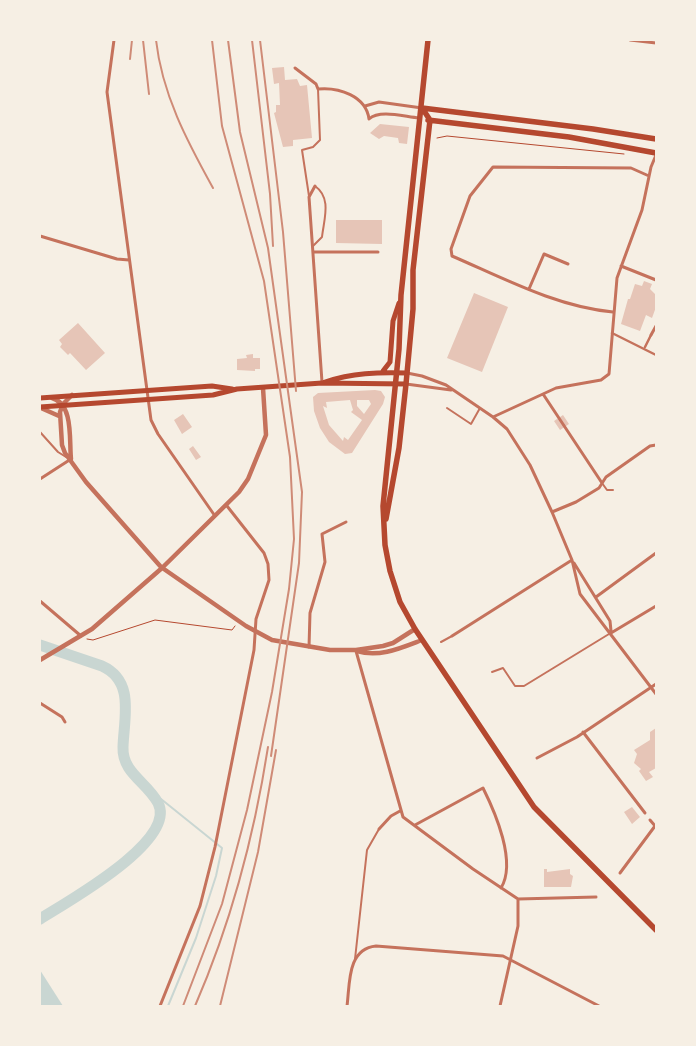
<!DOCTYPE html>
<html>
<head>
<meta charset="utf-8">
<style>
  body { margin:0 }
  #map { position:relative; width:696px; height:1046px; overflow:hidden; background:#f6efe4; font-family:Quicksand,sans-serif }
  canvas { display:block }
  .frame { position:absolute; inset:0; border:41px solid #f6efe4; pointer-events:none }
</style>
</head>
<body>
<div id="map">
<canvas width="696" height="1046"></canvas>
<div class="frame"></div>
</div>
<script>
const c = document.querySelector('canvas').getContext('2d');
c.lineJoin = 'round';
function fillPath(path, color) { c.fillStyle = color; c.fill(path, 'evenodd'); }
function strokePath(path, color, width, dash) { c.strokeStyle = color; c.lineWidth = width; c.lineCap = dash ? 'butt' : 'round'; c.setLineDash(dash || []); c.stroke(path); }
const water = new Path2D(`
  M40 970 63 1006H40Z`);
const stream = new Path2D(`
  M154 797 161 799 222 848 216 876 196 938 168 1006`);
const river = new Path2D(`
  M40 645 102 666C135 681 124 717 123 747 122 773 147 782 158 803 178 841 65 903 40 919`);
const building = new Path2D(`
  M284 67 285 80 297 79 300 86 307 85 312 138 293 140V146L283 147 274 113 276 112V105H280L279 83 274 84 272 68Z
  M380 124 409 127 407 144 399 143 398 138 384 136 379 139 370 133Z
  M336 220H382V244L336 243Z
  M644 281 652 284 650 289 656 295V307L652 318 646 315 640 331 621 324 628 299H630L635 284 642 286Z
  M474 293 508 307 482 372 447 358Z
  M78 323 105 353 86 370 70 353 68 355 60 347 62 344 59 340Z
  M253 354V358H260V369H255V371L237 370V359L247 358 246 355Z
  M375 390 381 391 385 397 383 404 352 453 345 454 329 442 320 428 314 411 313 397 318 393ZM350 400 353 410 351 412 362 420 348 440 344 437 343 441 329 425 323 406 327 408 326 402ZM357 400H369L371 404 364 414 357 406Z
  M183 414 192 427 182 434 174 420Z
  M563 415 569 424 560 430 554 421Z
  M193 446 201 457 196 460 189 449Z
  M656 728V768L649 772 653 777 646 781 639 771 641 769 634 763 637 754 634 750 650 740V732Z
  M632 807 640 817 632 824 624 812Z
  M544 869H547V872L570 869V874L573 876 571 887H544Z`);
const path = new Path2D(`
  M437 138 447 136 624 154
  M87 639 93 640 155 620 232 630 235 626`);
const service = new Path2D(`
  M309 196 302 150 313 147 320 140 318 89
  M313 246 322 237C324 219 332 198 315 186
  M447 408 471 424 480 408
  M40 432 58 452 66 457
  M602 483 607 490H613
  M441 642 452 636
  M492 672 503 668 515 686H524L609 634
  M355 959 367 850 379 829`);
const pedestrian = new Path2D(`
  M612 333 656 355
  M645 347 651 335`);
const minor = new Path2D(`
  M114 40 107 92 151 420 158 434 215 516
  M630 40 656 43
  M295 68 316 84 318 89C339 87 366 96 369 119 380 109 405 117 419 118
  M365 106 379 102 422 108
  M315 186 309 197 322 382
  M40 236 117 259 129 260
  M313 252H378
  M621 266 656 280
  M529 289 544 254 568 264
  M613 312C557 307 503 278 452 256L451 249 470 196 493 167 631 168 649 176
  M651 335 656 326
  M407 373 422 376 446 385 493 417 507 429 530 465 552 512 572 560 580 594 656 694
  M406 384 451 390
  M543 394 602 483
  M493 417 556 388 601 380 609 374 617 278 642 210 651 167 656 155
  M40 479 71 459
  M552 512 576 502 599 488 606 477 650 446 656 445
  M574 563 610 621 611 631
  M596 597 656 553
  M40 601 81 636
  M611 633 656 606
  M452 636 572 560
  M309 647 310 613 325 562 322 534 346 522
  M356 651 403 817 473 869 518 899 596 897
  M40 703 62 717 65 722
  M583 732 645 813
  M537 758 577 737 656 684
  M650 820 656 827
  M415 825 483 788C495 812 517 862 501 888
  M379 829 391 816 400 811
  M620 873 655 826
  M160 1006 200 906 215 847 254 650 256 619 269 580 268 564 264 553 227 506
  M347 1006C350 983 347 949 376 946L503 956 599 1006
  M500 1006 518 926V899`);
const tertiary = new Path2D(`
  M72 395 63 404 60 412 62 445 65 453 86 482 161 567 246 626 272 640 330 650H356L383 646 393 643 415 629
  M52 398C74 404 69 441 71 459
  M41 408 59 416
  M357 651C379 658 401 648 422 640
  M40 660 92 629 162 568 239 492 248 479 266 435 263 388`);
const secondary = new Path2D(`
  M383 371 390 362 393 321 399 303
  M325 382C352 373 378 372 407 373
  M40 398 212 386 232 389
  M40 407 213 395 237 389 322 383 406 384`);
const primary = new Path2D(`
  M428 40 401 295 399 349 383 506 385 545 390 571 400 602 415 629 534 807 656 930
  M422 108 593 129 656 139
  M428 120 569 137 656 153
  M386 519 399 448 406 384 413 309V270L430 120 422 108`);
const rail = new Path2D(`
  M143 40 149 94
  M156 40C162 94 187 141 213 188
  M228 40 240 132 268 248 302 492 299 563 271 756
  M252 40 270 194 273 246
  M260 40 283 232 296 391
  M130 59 132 40
  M183 1006 222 904 247 810 272 692 289 589 294 539 290 457 264 281 222 126 212 40
  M195 1006C231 923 254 837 268 747
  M220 1006 258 852 276 750`);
fillPath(water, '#c9d6d2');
strokePath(stream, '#c9d6d2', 2);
strokePath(river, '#c9d6d2', 11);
fillPath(building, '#e6c5b7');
strokePath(path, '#b5482f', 1);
strokePath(service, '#c5725c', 2);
strokePath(pedestrian, '#c5725c', 2.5);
strokePath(minor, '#c5725c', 3);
strokePath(tertiary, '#c5725c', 4.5);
strokePath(secondary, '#b5482f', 5);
strokePath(primary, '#b5482f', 5.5);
strokePath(rail, '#cf8b77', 2);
</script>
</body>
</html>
